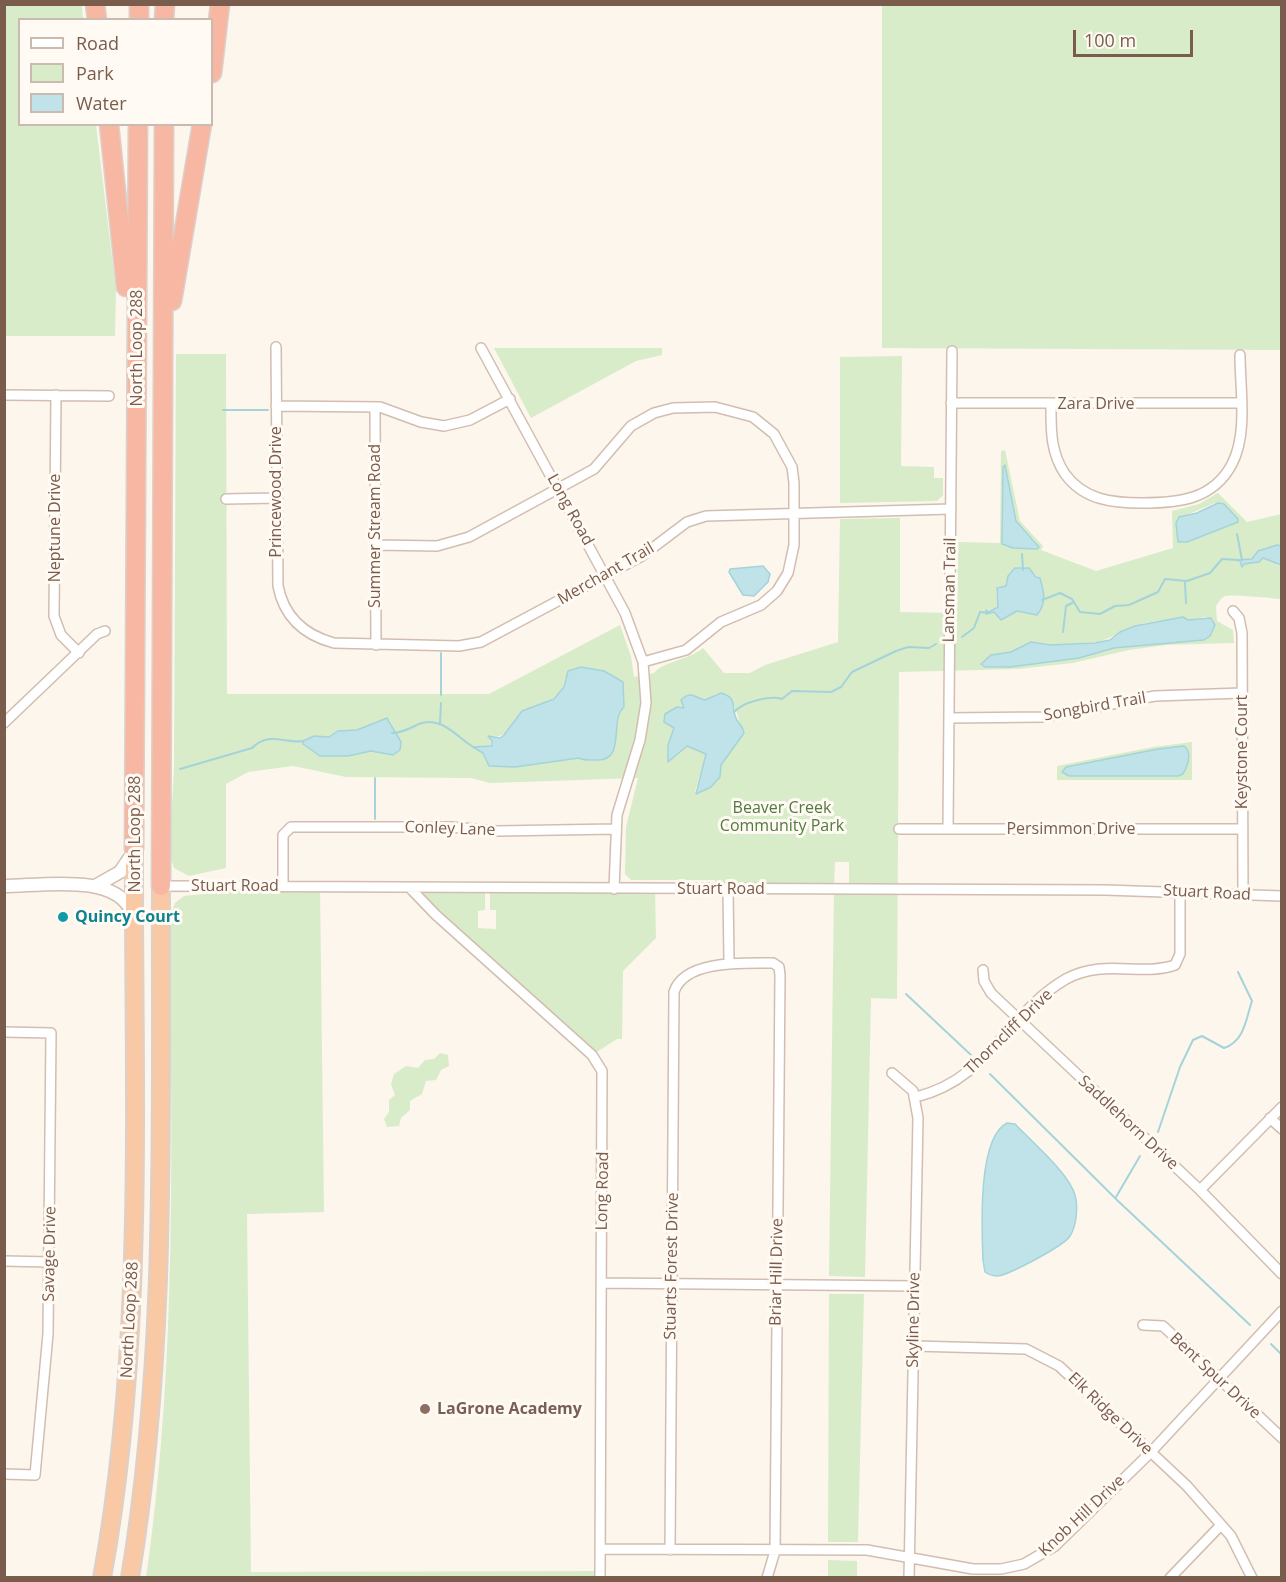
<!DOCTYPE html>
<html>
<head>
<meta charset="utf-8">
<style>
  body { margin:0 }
  #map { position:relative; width:1286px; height:1582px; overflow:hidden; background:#fdf6ec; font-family:"Open Sans",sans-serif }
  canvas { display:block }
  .frame { position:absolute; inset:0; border:6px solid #7a5c4d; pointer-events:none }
  .legend { position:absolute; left:18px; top:18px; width:195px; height:108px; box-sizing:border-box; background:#fffaf3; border:2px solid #cabbb1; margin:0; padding:8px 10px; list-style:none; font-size:18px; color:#7a5c4d }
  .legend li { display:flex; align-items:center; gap:12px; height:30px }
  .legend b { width:30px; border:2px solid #cabbb1 }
  .scale { position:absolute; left:1073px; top:30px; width:120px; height:27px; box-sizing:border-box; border:3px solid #7a5c4d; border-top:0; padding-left:8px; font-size:18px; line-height:21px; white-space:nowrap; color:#7a5c4d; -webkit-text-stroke:4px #fffaf3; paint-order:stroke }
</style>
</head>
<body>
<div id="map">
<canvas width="1286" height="1582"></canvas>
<div class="frame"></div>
<ul class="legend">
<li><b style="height:8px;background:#fff"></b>Road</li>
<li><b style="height:16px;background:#d8ecc9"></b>Park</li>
<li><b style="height:16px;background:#bfe3e8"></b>Water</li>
</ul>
<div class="scale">100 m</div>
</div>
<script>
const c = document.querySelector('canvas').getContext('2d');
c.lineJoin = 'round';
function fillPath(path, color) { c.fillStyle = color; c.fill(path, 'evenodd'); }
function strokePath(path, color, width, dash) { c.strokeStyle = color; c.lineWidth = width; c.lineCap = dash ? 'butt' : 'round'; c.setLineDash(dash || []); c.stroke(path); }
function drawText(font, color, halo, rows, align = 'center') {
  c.font = font + ' "Open Sans",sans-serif'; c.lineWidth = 6; c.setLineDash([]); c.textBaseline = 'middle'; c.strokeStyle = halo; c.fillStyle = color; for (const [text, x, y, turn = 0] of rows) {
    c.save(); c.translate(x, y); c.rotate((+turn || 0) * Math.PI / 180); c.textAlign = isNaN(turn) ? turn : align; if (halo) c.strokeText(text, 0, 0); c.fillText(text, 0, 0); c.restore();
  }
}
const green = new Path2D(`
  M5 4 82 5 83 19 20 20V124L96 125 116 290 115 336H5Z
  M882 5H1281V350L882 348Z
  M494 348H662V355L636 361 531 418Z
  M176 354H226L227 694H489L620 625 631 656 634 677 654 673C664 661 689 660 703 648L724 673H750L765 665 838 642 840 519 900 518V612L957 613 958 542 1000 543 1001 451 1005 450 1020 521 1043 546 1041 550 1096 571 1173 548 1172 511 1199 504 1218 493 1247 522 1281 514V546L1265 548 1252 559H1238L1242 567 1244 564 1259 562 1263 558 1272 559 1278 566 1281 564V599C1272 598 1230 594 1226 596 1221 597 1219 602 1216 606L1217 621 1233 630 1234 643 1166 645 1129 650 1073 663 1018 669 899 672 897 999 871 998 865 1277 829 1276 834 889H715V880H631L625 874 626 827 638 778 490 783 471 778 346 777 293 766 248 772 226 784V868L189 876 174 868 169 853 174 770ZM1006 467 1016 521 1036 542 1037 549H1016ZM1215 503 1237 522 1180 542 1177 519ZM1026 567 1040 578C1044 591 1048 607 1034 615L1017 611 1002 619 994 612H985L998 606 996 591 1006 586 1008 576 1015 568ZM1206 617 1214 627 1197 639 1114 648 1079 658 985 667 991 655 1011 652 1035 642 1050 645 1099 642 1144 623 1179 618 1188 620ZM584 668 604 671 623 682V699L611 756C601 759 589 763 579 758L515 767 487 762 483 753 475 749 474 746H492L489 736C512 740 507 721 524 711 539 701 564 703 565 678ZM718 693C738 697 735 716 744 733L721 765 720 777 711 787 695 792 706 754 687 746 669 759 668 745 674 728 665 715 684 708 683 698 688 695 705 700ZM389 719 401 742 400 750 393 755 371 751 348 756H320L306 745 309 738 329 737 338 731H357L375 722ZM835 862H849V889H834Z
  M902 356 901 466 934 467V478H943V495L937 501 840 503V357Z
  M1192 742V780H1057V766L1153 747ZM1184 746C1192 755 1188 764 1183 774L1178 776 1064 775 1076 765 1158 749Z
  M283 886 320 888 324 1212 247 1214 251 1572 600 1571V1577L146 1578C178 1358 171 1137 170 916L175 903 184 896Z
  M410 888 485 889V910L478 911V928L496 929V910H490V888L655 889 656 938 623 971 622 1039H617L592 1055Z
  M440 1053 448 1055 449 1066 441 1070 436 1080 426 1081 422 1094 410 1101V1110L401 1118 399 1126 387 1127 384 1119 389 1112V1100L395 1095 391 1084 394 1074 406 1066 418 1068 425 1060 434 1059Z
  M829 1294H864L858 1542H828Z
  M828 1560 857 1561V1577H828Z`);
const water = new Path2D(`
  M1005 465 1016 521 1039 547 1037 549 1013 548 1002 544 1003 467Z
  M1218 503 1224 504 1238 519V522L1187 542H1178L1176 523 1179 517 1197 513Z
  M1277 545 1281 546V565L1263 558 1259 562 1244 564 1242 567 1240 561 1236 560 1252 559 1258 551Z
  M763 566 770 574 768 582 754 596 743 595 729 572 730 569Z
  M1015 568H1029L1036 577 1040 578C1044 592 1047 603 1037 615L1017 611 1001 620 994 612 986 614V610L988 612 998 607 997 588 1006 586 1008 576Z
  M1183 617 1188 620 1211 618 1215 625 1210 636 1204 640 1114 648 1079 658 1010 667H985L981 664 991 655 1011 652 1031 642 1050 645 1095 643 1110 640 1120 632 1135 626Z
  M581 667 604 671 623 682 624 707C609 720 626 760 598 760 590 760 585 761 579 758L515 767 489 766 483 753 473 747 492 746V741L488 736 500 738 504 735 522 711 554 699 564 687 568 671Z
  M721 693C739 698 730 708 737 720 740 725 743 726 744 733L721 765 720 777 711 787 696 794 706 754 687 746 668 762V745L674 728 664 722 665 714 677 707 684 708 681 700C691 690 695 698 705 700Z
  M387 718 401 742 400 750 393 755 371 751 348 756H320L303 744V741L314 736 329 737 338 731 357 730Z
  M1184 746C1193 753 1188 765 1183 774L1178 776H1069L1062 772 1066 767 1158 749Z
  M1007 1123 1015 1124C1031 1141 1069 1173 1075 1195 1078 1206 1077 1225 1070 1236 1064 1246 1010 1274 998 1276 992 1276 989 1275 985 1272L983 1260C982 1230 977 1138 1007 1123Z`);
const stream = new Path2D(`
  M223 410H268
  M1237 534 1242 560
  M1022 554 1023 570
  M1185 582 1186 603
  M1042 600 1060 593 1072 599 1080 612 1100 614 1115 606 1129 605 1158 592 1165 579 1187 581 1210 573 1222 559 1238 560
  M1063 632 1066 606 1074 602
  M962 637 974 628 980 612 988 613
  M441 695V653
  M734 712C743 702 770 695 782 699L792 691 831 692 841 687 852 672 896 651 908 647 929 648 936 644
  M440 724 441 703
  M392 733C403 733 410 728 419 724 443 715 458 739 475 748
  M180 769 252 748C269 731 285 744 304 741
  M375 778V819
  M906 994 971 1055
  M990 1074 1117 1200 1250 1325
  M1158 1132 1180 1067 1193 1040 1202 1036 1224 1048C1245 1041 1246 1018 1252 1001L1238 972
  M1116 1197 1140 1156
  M1271 1344 1282 1355`);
const minor = new Path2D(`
  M276 347 278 586C284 617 304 635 334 643L459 646 481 642 642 556 687 522 706 516 951 509
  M481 348 625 613 643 662 646 703 640 740 617 815 614 889
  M4 395 109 396
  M56 395 54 616 61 635 79 653
  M951 403H1240
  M1051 404C1051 428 1050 452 1065 474 1084 500 1112 503 1142 503 1178 503 1213 500 1232 464 1248 433 1240 389 1240 355
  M276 406 380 407 421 422 444 426 470 420 510 399
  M375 407 376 645
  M226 499 276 498
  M376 545 437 546 469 537 594 469 631 426 654 413 673 408 715 407 753 417 774 434 792 467 794 483V545L788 573 777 591 761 605 721 622 686 650 643 662
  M1233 611 1239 618 1242 633 1243 896
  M949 718 1043 717 1155 696 1242 693
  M4 723 97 634 105 631
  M899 829H1242
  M948 829 952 351
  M161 886 1105 890 1282 896
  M283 886V835L291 827H450L498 831 615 829
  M410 888 436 915 592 1055 602 1071 600 1578
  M728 889 729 962
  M983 970 984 981 991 993 1200 1190 1282 1274
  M4 1032 51 1033 48 1334 35 1475 4 1474
  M892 1073 913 1091 918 1118 909 1578
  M916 1097C990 1079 1007 1013 1066 979 1104 958 1140 977 1175 965L1180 954V892
  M1270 1118 1282 1129
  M1200 1190 1282 1107
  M4 1261 50 1262
  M602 1283 914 1286
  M1143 1325 1163 1326 1282 1438
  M914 1346 1026 1349 1059 1366 1187 1486 1231 1536 1252 1578
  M600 1549 867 1550 973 1569H1001L1024 1564 1055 1546 1150 1453 1282 1311
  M670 1550 674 992C684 959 747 963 773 963L779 967 780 975 775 1551 767 1578
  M1170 1578 1221 1525`);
const tertiary = new Path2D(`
  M97 885 120 872 133 853
  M4 886C40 886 117 872 132 913`);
const trunk = new Path2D(`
  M102 1578C146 1338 133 1091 134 849
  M130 1578C168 1349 160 1117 161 886`);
const motorway = new Path2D(`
  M95 4 97 20
  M139 20V4
  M164 20 165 4
  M212 73 220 4
  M109 124 126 287
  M172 301 202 124
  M134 849 138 124
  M161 886 164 124`);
const markers = [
  [63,917,6,"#0f9aa8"],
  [425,1409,6,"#8d6e63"]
];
const streetNames = [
  ["North Loop 288",137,348,-90],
  ["Zara Drive",1096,404],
  ["Princewood Drive",276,492,-90],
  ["Long Road",570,510,61],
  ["Summer Stream Road",375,526,-90],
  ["Neptune Drive",55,528,-90],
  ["Merchant Trail",606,574,-30],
  ["Lansman Trail",950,590,-89],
  ["Songbird Trail",1095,707,-10],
  ["Keystone Court",1242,752,-90],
  ["Conley Lane",450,829,2],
  ["Persimmon Drive",1071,829],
  ["North Loop 288",135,834,-90],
  ["Stuart Road",235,886],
  ["Stuart Road",721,889],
  ["Stuart Road",1207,893,3],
  ["Thorncliff Drive",1009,1032,-44],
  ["Saddlehorn Drive",1128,1123,43],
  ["Long Road",603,1191,-89],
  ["Savage Drive",50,1254,-89],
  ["Stuarts Forest Drive",672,1266,-89],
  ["Briar Hill Drive",777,1272,-89],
  ["North Loop 288",130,1320,-87],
  ["Skyline Drive",914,1320,-89],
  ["Bent Spur Drive",1215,1376,43],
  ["Elk Ridge Drive",1110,1414,44],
  ["Knob Hill Drive",1082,1516,-43]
];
const parkNames = [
  ["Beaver Creek",782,808],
  ["Community Park",782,826]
];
const cultureNames = [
  ["Quincy Court",75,917]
];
const educationNames = [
  ["LaGrone Academy",437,1409]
];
fillPath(green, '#d8ecc9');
fillPath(water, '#bfe3e8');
strokePath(water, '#a5d3da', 1.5);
strokePath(stream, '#a5d3da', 2);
strokePath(minor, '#d1beb0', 12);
strokePath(tertiary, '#d1beb0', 15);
strokePath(trunk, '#dad1cd', 20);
strokePath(motorway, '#dad1cd', 21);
strokePath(minor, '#fff', 9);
strokePath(tertiary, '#fff', 12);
strokePath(trunk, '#f9c8a4', 16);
strokePath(motorway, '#f7b7a3', 18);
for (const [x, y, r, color] of markers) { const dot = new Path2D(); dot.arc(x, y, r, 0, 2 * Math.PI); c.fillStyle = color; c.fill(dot); strokePath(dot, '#fffaf3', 2); }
drawText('16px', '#7a5c4d', '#fffaf3', streetNames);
drawText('16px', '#537a41', '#fffaf3', parkNames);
drawText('bold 16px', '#0d838f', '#fffaf3', cultureNames, 'left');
drawText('bold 16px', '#785e54', '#fffaf3', educationNames, 'left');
</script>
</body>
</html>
